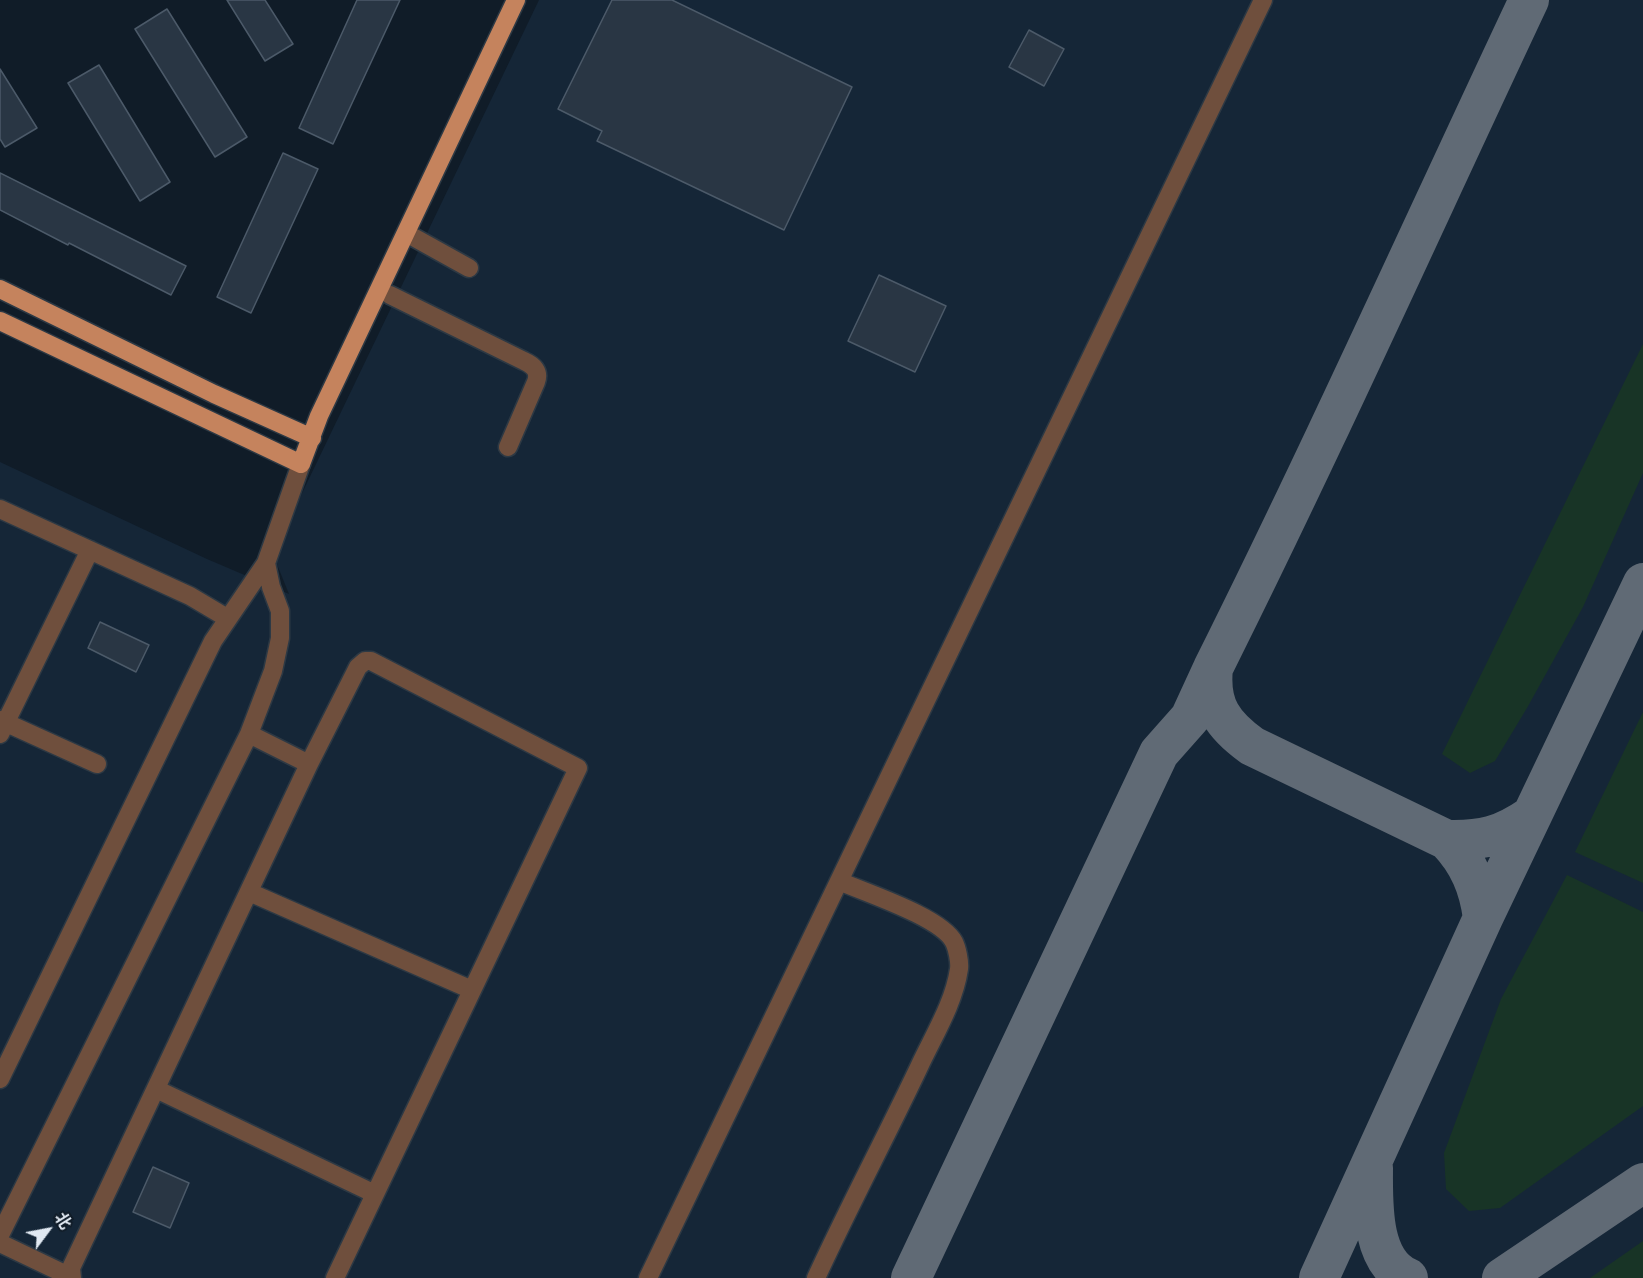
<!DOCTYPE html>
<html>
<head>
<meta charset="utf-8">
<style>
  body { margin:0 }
  #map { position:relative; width:1643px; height:1278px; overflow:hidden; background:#101c28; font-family:"Exo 2","Noto Sans SC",sans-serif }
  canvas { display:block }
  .north { position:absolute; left:18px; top:1200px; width:60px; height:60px; -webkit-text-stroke:4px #101c28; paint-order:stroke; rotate:58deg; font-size:16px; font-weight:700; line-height:24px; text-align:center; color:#e1e9f2 }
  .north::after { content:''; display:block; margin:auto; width:21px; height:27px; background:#e1e9f2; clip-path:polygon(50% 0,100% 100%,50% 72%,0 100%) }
</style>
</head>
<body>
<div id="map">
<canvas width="1643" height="1278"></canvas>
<div class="north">北</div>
</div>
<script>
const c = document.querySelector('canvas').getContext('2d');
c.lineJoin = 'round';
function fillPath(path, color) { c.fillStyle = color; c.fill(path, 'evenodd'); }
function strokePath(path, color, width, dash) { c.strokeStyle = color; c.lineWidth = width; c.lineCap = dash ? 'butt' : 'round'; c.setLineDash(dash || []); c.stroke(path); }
const built = new Path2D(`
  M539 0H1643V1278H0V462L207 559 289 594 276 562 280 539Z`);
const green = new Path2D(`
  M1643 344V473L1583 607 1527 708 1495 761 1470 773 1442 754Z
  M1643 712V883L1575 852Z
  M1567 875 1643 912V1106L1500 1208 1469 1211 1446 1189 1444 1153 1501 999Z
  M1643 1241V1278H1590Z`);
const taxiway = new Path2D(`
  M1213 668C1209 706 1223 725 1252 746L1447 840
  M1483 918C1479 887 1469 863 1447 840 1482 841 1502 836 1531 816
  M1373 1168C1373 1202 1370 1262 1408 1278
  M911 1278 1159 753 1190 718 1213 668C1323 448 1424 223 1529 0
  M1319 1278 1483 918 1643 583
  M1502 1278 1643 1183`);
const building = new Path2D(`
  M227 0H265L293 44 265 61Z
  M357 0H400L333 144 299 128Z
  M612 0H672L852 87 784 230 597 141 602 131 558 109Z
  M167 9 247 137 215 157 135 29Z
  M1029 30 1064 49 1044 86 1009 67Z
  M99 65 170 182 140 201 68 83Z
  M0 69 37 128 5 147 0 139Z
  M283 153 318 169 251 313 217 297Z
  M0 173 186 266 171 295 69 243 68 245 0 210Z
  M879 275 946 306 915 372 848 341Z
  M100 622 149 645 136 672 88 648Z
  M153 1167 189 1183 170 1228 133 1212Z`);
const minor = new Path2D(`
  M415 238 469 268
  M390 295 524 361C533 365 540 371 536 382L508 447
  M0 509 190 596 227 618
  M0 720 97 764
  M0 734 90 550
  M249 734 309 764
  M249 892 472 990
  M0 1079 213 641 266 563
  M156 1089 375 1194
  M0 1235 249 734 273 671 280 638V611L271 587 266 563 301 464
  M0 1243 71 1277
  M72 1278 71 1268 309 764 358 667 365 661H371L578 768 335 1278
  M648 1278 1263 0
  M816 1278C849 1206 886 1137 920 1065 934 1035 954 1003 959 969 960 962 957 948 954 942 941 917 866 893 839 881`);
const major = new Path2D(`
  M0 289 214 394 312 438
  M0 321 301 464 319 416 516 0`);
fillPath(built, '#152637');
fillPath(green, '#183426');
strokePath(taxiway, '#606a75', 40);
fillPath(building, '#293644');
strokePath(building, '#4c5a69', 1.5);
strokePath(minor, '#2d3944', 21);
strokePath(major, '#2d3944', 21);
strokePath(minor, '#6f4f3d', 18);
strokePath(major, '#c5835d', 18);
</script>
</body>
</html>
